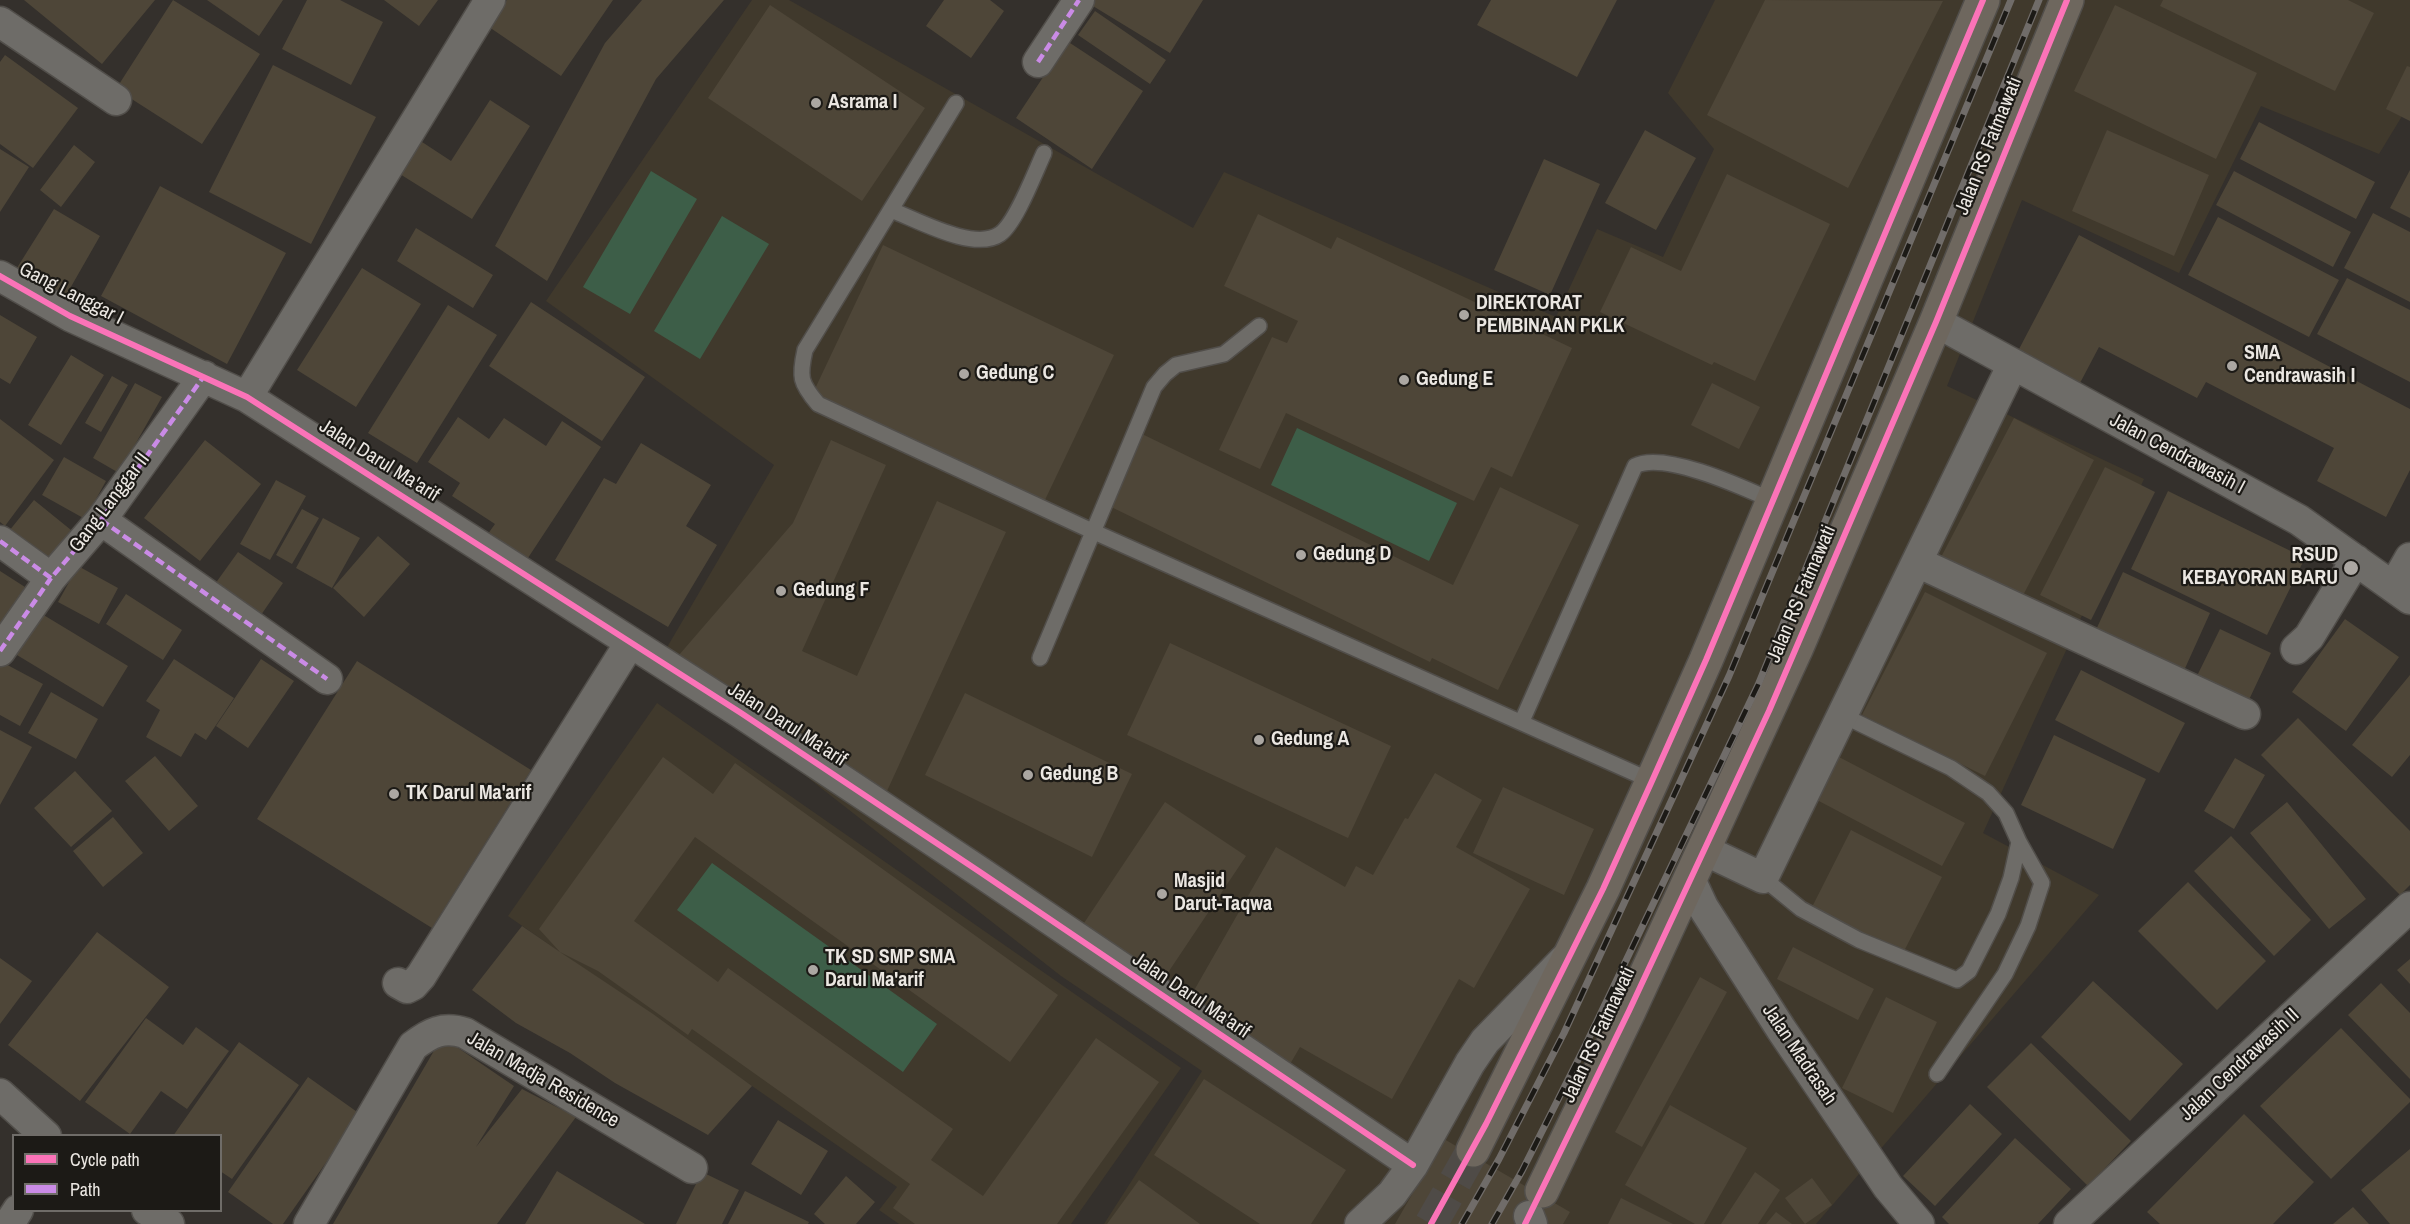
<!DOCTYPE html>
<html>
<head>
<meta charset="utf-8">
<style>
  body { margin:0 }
  #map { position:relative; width:2410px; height:1224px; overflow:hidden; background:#34302c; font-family:"Archivo Narrow",sans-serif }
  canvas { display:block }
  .legend { position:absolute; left:12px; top:1134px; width:210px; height:78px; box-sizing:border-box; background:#1c1a16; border:2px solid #6f6c68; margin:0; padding:8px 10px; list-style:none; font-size:18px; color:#ebe7e2 }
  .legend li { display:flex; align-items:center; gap:12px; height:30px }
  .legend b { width:30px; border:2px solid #6f6c68 }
</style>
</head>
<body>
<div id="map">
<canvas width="2410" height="1224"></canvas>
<ul class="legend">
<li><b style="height:8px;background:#fb73b8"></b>Cycle path</li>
<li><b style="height:8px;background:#ca8be6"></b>Path</li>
</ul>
</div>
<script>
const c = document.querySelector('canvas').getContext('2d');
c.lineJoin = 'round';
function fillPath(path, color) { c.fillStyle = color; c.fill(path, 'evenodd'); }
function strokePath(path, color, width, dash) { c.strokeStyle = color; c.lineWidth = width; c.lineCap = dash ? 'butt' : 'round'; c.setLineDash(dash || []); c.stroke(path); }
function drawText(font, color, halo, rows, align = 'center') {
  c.font = font + ' "Archivo Narrow",sans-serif'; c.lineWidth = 4.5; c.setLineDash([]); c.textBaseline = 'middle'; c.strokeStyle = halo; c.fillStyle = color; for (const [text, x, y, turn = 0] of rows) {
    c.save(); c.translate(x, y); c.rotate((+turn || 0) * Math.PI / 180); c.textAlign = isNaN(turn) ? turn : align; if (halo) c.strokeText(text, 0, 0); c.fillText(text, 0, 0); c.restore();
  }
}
const built = new Path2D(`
  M752 0H789L1193 228 1224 172 1556 317 1597 229 1663 257 1714 149 1668 93 1715 0H2410V103L2379 154 2261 106 2179 273 2022 200 1947 386 2144 479 1983 833 2099 895 1816 1224H1104L1202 1071 1061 976 659 661 774 465 546 301Z
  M657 703 1181 1068 1071 1224H899L879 1210 897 1187 508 916Z`);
const green = new Path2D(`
  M651 171 697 199 630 314 583 287Z
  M722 216 769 244 700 359 654 331Z
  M1297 428 1457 503 1429 561 1271 485Z
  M712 863 937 1024 903 1072 677 910Z`);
const building = new Path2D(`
  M24 0H155L102 64Z
  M173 0 260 54 202 144 116 89Z
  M207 0H283L259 36Z
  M307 0H340L383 22 351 85 282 49Z
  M384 0H438L419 26Z
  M507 0H613L561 76 489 27Z
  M642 0H724L656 79 547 281 495 246 605 43Z
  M944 0H990L1004 11 971 58 926 26Z
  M1090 0H1203L1170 53 1088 3Z
  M1491 0H1617L1577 77 1477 25Z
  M1765 0 1943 1 1848 188 1707 115Z
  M2163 0H2348L2374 13 2335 91 2160 6Z
  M770 5 925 108 862 201 708 98Z
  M2115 5 2257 73 2216 159 2074 91Z
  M1095 11 1166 60 1150 84 1078 35Z
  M1067 41 1143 91 1092 169 1016 118Z
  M5 55 78 108 33 168 0 144V62Z
  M273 65 376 117 311 244 209 192Z
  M2407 66 2410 67V121L2386 109Z
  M490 100 530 126 472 219 395 171 416 138 451 161Z
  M2259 122 2375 182 2356 219 2240 159Z
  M1645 130 1696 158 1656 230 1605 203Z
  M2107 130 2209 175 2174 256 2072 211Z
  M74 145 95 162 61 207 40 190Z
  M0 149 29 167 0 212Z
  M1544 159 1600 184 1550 295 1494 270Z
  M2410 170V218L2390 208Z
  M2234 171 2351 232 2333 267 2216 205Z
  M1727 174 1830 224 1755 381 1714 362 1712 365 1600 312 1631 247 1681 271Z
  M160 186 286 253 227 364 101 296Z
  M54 209 100 236 64 299 15 271Z
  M2373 213 2410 232V302L2344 268Z
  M1258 214 1331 249 1337 237 1572 348 1512 477 1491 467 1474 501 1286 413 1260 469 1219 450 1272 337 1287 343 1298 321 1224 286Z
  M2218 217 2339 280 2309 337 2188 275Z
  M416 228 493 275 473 308 397 261Z
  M2079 235 2410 409V470L2386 517 2317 481 2334 448 2206 382 2197 398 2099 347 2080 383 2018 351Z
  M883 245 1114 355 1044 502 813 393Z
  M362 268 421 304 356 407 297 370Z
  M2347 278 2410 310V382L2317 334Z
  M531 302 645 377 602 441 489 366Z
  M448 305 497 335 417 463 368 433Z
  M0 315 37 337 10 384 0 378Z
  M71 355 104 375 61 445 28 425Z
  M112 376 128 385 101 432 85 423Z
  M135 383 162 397 119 473 93 458Z
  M1712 383 1760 407 1739 449 1691 425Z
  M458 417 489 439 504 418 546 446 562 421 601 447 524 564 485 538 495 524 452 496 460 483 428 462Z
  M2014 418 2094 460 2019 603 1939 561Z
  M0 419 54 460 5 526 0 522Z
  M1140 433 1453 585 1500 487 1579 525 1498 690 1432 658 1430 662 1105 504Z
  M205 440 261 484 200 561 144 518Z
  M831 440 886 465 802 651 857 676 937 501 1006 532 887 791 819 760 826 743 723 696 721 692 679 655 793 523Z
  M641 443 711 485 686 526 717 545 668 627 555 560 604 478 616 484Z
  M64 457 106 481 85 519 42 495Z
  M2105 467 2155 492 2091 620 2040 595Z
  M276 480 306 496 270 560 240 544Z
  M2168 491 2305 558 2267 635 2131 569Z
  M34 500 71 530 47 560 9 531Z
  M302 509 319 518 292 564 276 555Z
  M323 518 360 538 332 588 296 568Z
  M378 536 410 564 364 617 333 588Z
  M238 552 283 583 261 615 215 584Z
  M78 566 118 588 99 624 58 602Z
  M0 571 25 587 0 624Z
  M2123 572 2210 613 2182 675 2094 634Z
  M1925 592 2047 653 1985 776 1862 715Z
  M126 594 182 630 163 660 106 624Z
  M32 608 128 666 103 707 7 649Z
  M2345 619 2399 657 2346 731 2292 692Z
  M2220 629 2271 653 2247 704 2195 680Z
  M1170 643 1391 746 1348 838 1127 735Z
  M174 659 234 698 206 740 195 733 181 757 146 737 160 710 146 701Z
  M261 659 294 681 248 748 216 726Z
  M0 661 43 684 20 726 0 715Z
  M357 661 531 770 432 928 257 819Z
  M2081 670 2185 723 2159 773 2055 720Z
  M2410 675V755L2392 777 2352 745Z
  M51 692 98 719 76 759 28 733Z
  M965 693 1132 774 1092 857 925 775Z
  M2298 718 2410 831V885L2400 895 2261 755Z
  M0 730 32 747 0 805Z
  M2054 735 2146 779 2113 849 2021 805Z
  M155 756 198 806 169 831 125 781Z
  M663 757 713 794 735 763 1058 995 1010 1062 695 837 634 921 718 982 728 968 953 1129 931 1160 983 1196 1096 1038 1159 1082 1057 1224H915L893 1208 910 1184 692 1029 688 1035 598 971 560 952 653 1014 752 1086 708 1135 615 1083 570 1053 516 1023 472 990 522 926 560 952 539 929Z
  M1839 757 1965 823 1942 866 1817 800Z
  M2235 758 2265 775 2234 829 2204 811Z
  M75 771 112 811 71 847 34 808Z
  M1435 773 1482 800 1456 847 1530 889 1474 988 1459 979 1392 1099 1300 1047 1286 1071 1184 1008 1276 847 1345 887 1356 866 1373 875 1405 818 1408 819Z
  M1503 787 1594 829 1564 895 1473 853Z
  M1165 802 1246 856 1159 986 1078 932Z
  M2287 802 2366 899 2329 929 2250 833Z
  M113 817 143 853 103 887 73 851Z
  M1851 830 1942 877 1902 955 1811 909Z
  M2231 836 2311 920 2274 956 2194 871Z
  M2188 882 2266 961 2217 1010 2138 931Z
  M97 932 169 987 80 1101 8 1045Z
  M1793 947 1874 989 1858 1020 1777 979Z
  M0 958 32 981 0 1024Z
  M2410 959V984L2397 970Z
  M1700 977 1727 992 1642 1147 1615 1132Z
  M2093 981 2183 1064 2130 1121 2041 1037Z
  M2381 983 2410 1013V1079L2348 1015Z
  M1886 997 1937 1022 1893 1113 1842 1088Z
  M146 1018 183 1045 196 1027 229 1051 187 1109 161 1091 130 1134 85 1102Z
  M2341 1028 2410 1099V1102L2331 1179 2260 1106Z
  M442 1037 514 1086 476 1147 522 1089 576 1117 497 1224H333Z
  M239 1042 299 1085 232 1179 220 1171V1136H173Z
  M2031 1043 2131 1141 2088 1186 1987 1087Z
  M308 1077 360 1114 283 1224H273L228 1192Z
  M1204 1079 1346 1170 1311 1224H1260L1154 1155Z
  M1970 1104 2002 1134 1935 1206 1903 1176Z
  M1670 1105 1747 1148 1704 1224H1695L1625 1185Z
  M2244 1114 2314 1182 2273 1224H2160L2147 1212Z
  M778 1120 828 1151 801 1195 751 1164Z
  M2015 1138 2071 1189 2038 1224H1949L1942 1217Z
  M1444 1139 1570 1212 1563 1224H1395Z
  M2410 1149V1224H2390L2361 1190Z
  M557 1171 645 1224H525Z
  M702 1172 739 1190 722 1224H676Z
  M1755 1172 1780 1190 1758 1224H1721Z
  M846 1176 875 1202 856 1224H825L814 1214Z
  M1812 1178 1832 1205 1805 1224 1785 1198Z
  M1139 1180 1200 1224H1107Z
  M745 1191 809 1222 808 1224H728Z
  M1621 1198 1673 1224H1608Z
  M2353 1207 2369 1224H2333Z
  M1776 1212 1792 1224H1766Z`);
const primaryTunnel = new Path2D(`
  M1431 1224 1473 1150`);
const service = new Path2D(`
  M956 103 805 350C799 377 800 383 818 404L1092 531 1652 781
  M891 210C918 220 974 252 1000 234 1016 223 1035 172 1044 153
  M1040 658 1154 387 1165 374 1176 365 1224 354 1259 326
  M1522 721 1635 466C1664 451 1742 487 1771 500
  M1763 878 1801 909 1859 940 1957 980 1969 971 1998 914 2011 878 2019 842 2006 813 1988 793 1951 768 1842 715
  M1937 1074 2005 974 2028 926 2042 883 2019 842`);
const minor = new Path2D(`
  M0 22 116 100
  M1038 62 1079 0
  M0 276 70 316 247 397 741 713 980 872 1413 1165
  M1936 322 2299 520 2410 599
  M247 397 490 0
  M101 520 327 679
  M0 541 51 578 101 520 204 376
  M1917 562 2245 714
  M2394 586 2410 558
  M2296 649 2309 637 2356 560
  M0 651 51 578
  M1704 850 1763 878 2013 364
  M1690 879 1703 907 1781 1029 1888 1187 1919 1224
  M398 983 407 988 413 985 421 976 630 643
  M0 1094 46 1136
  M147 1210 169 1224
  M1529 1216 1532 1224
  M9 1224 18 1210
  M309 1224 413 1046C430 1033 443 1026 465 1033L692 1168
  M1360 1224 1392 1194 1413 1165 1470 1063 1485 1041 1564 960
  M2069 1224 2410 907`);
const primary = new Path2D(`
  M1473 1150 1603 889 1652 781 1706 660 1983 0
  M1542 1191 1629 1011 1797 647 1936 322 2067 0`);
const rail = new Path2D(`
  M1462 1224 1499 1159 1564 1033 1729 676 2011 0
  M1492 1224 1522 1171 1586 1044 1758 685 2039 0`);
const quiet = new Path2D(`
  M1038 62 1079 0
  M101 520 327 679
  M0 541 51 578 101 520 204 376
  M0 651 51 578`);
const cycleway = new Path2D(`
  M0 276 70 316 247 397 741 713 980 872 1413 1165
  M1431 1224 1486 1124 1603 889 1652 781 1706 660 1983 0
  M1525 1224 1629 1011 1769 711 1936 322 2067 0`);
const markers = [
  [816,103,6,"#aba7a2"],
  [1464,315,6,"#aba7a2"],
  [2232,366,6,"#aba7a2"],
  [964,374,6,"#aba7a2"],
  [1404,380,6,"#aba7a2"],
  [1301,555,6,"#aba7a2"],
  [2351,568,8,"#aba7a2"],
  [781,591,6,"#aba7a2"],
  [1259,740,6,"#aba7a2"],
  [1028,775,6,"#aba7a2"],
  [394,794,6,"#aba7a2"],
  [1162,894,6,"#aba7a2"],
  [813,970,6,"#aba7a2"]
];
const poiNames = [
  ["Asrama I",828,103],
  ["DIREKTORAT",1476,304],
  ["PEMBINAAN PKLK",1476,327],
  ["SMA",2244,354],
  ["Cendrawasih I",2244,377],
  ["Gedung C",976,374],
  ["Gedung E",1416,380],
  ["Gedung D",1313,555],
  ["RSUD",2338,556,"right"],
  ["KEBAYORAN BARU",2338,579,"right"],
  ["Gedung F",793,591],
  ["Gedung A",1271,740],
  ["Gedung B",1040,775],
  ["TK Darul Ma'arif",406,794],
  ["Masjid",1174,882],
  ["Darut-Taqwa",1174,905],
  ["TK SD SMP SMA",825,958],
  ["Darul Ma'arif",825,981]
];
const streetNames = [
  ["Jalan RS Fatmawati",1989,146,-68],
  ["Gang Langgar I",71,294,27],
  ["Jalan Cendrawasih I",2177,454,28],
  ["Jalan Darul Ma'arif",379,461,32],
  ["Gang Langgar II",110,503,-53],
  ["Jalan RS Fatmawati",1802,594,-67],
  ["Jalan Darul Ma'arif",787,725,33],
  ["Jalan Darul Ma'arif",1191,996,34],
  ["Jalan RS Fatmawati",1599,1035,-65],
  ["Jalan Madrasah",1799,1055,56],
  ["Jalan Cendrawasih II",2240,1065,-43],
  ["Jalan Madja Residence",543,1080,30]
];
fillPath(built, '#40392c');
fillPath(green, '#3d5e48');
fillPath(building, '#4e4638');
strokePath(primaryTunnel, '#4f4b47', 33, [33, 16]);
strokePath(service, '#514e4a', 18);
strokePath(minor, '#514e4a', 33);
strokePath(primary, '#514e4a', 36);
strokePath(service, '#6e6c68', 15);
strokePath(minor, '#6e6c68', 30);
strokePath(primary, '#6e675e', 33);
strokePath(rail, '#706c69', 7);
strokePath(rail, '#1c1a16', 4.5, [14]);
strokePath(quiet, '#ca8be6', 4.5, [9, 4.5]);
strokePath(cycleway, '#fb73b8', 6);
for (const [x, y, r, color] of markers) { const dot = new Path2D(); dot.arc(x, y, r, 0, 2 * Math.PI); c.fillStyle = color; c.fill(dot); strokePath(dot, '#1c1a16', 2); }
drawText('bold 20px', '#ebe7e2', '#1c1a16', poiNames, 'left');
drawText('20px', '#ebe7e2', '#1c1a16', streetNames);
</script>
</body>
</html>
